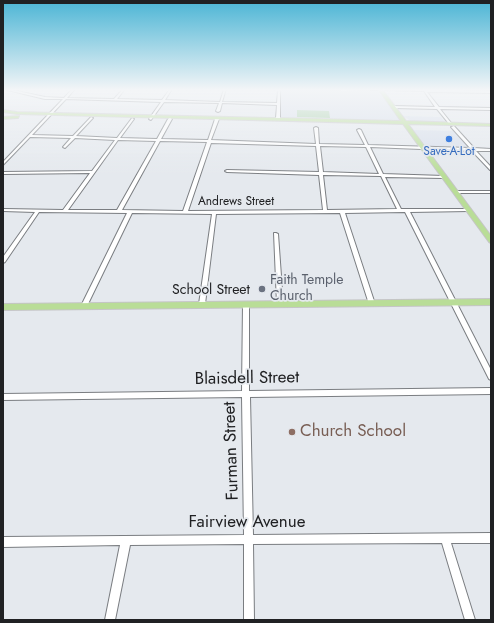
<!DOCTYPE html>
<html>
<head>
<meta charset="utf-8">
<style>
  body { margin:0 }
  #map { position:relative; width:494px; height:623px; overflow:hidden; background:#e5e9ee; font-family:Jost,sans-serif }
  canvas { display:block }
  .frame { position:absolute; inset:0; border:4px solid #202123; pointer-events:none }
</style>
</head>
<body>
<div id="map">
<canvas width="494" height="623"></canvas>
<div class="frame"></div>
</div>
<script>
const c = document.querySelector('canvas').getContext('2d');
c.lineJoin = 'round';
function fillPath(path, color) { c.fillStyle = color; c.fill(path, 'evenodd'); }
function strokePath(path, color, width, dash) { c.strokeStyle = color; c.lineWidth = width; c.lineCap = dash ? 'butt' : 'round'; c.setLineDash(dash || []); c.stroke(path); }
function drawText(font, color, halo, rows, align = 'center') {
  c.font = font + ' Jost,sans-serif'; c.lineWidth = 3.5; c.setLineDash([]); c.textBaseline = 'middle'; c.strokeStyle = halo; c.fillStyle = color; for (const [text, x, y, turn = 0] of rows) {
    c.save(); c.translate(x, y); c.rotate((+turn || 0) * Math.PI / 180); c.textAlign = isNaN(turn) ? turn : align; if (halo) c.strokeText(text, 0, 0); c.fillText(text, 0, 0); c.restore();
  }
}
const built = new Path2D(`
  M281 89 378 91 400 120 283 118 281 117Z
  M403 116 441 117 446 123 411 121Z
  M413 130 454 131 470 148 426 146Z`);
const green = new Path2D(`
  M297 110 329 111 330 118 297 117Z`);
const minor = new Path2D(`
  M3 89H8L45 97 64 98 72 89H75L67 98 114 99 123 89H125L117 99 162 100 170 89H172L165 100 220 102 224 89H226L222 102 277 103 278 89H280V118L278 119 276 118 277 105 222 103 220 111 218 112 216 111 219 103 164 102 151 120 149 119 161 102 66 99 32 135 73 136 91 117 93 118 92 119 76 136 117 138 132 118 134 119 120 138 157 139 168 119 170 118 172 119 161 139 208 140 215 119 217 118 219 119 211 140 316 144 314 128 316 127 318 128 319 144 365 145 357 130 359 129 361 130 368 145 470 148 451 127 454 126 474 148 491 149V151H476L491 167V170H490L472 151 370 147 383 174 444 176 446 177 444 178 385 177 401 209H469L471 210 469 211 410 212 491 370V380L489 379 405 212 345 213 375 304 372 306 369 304 340 213 216 214 205 304 202 306 199 304 212 214 132 213 87 306 84 308 81 306 127 213 39 212 5 262 3 263V257L35 212 3 211V209L63 210 90 173 3 174V172L92 171 115 140 75 138 65 148 63 147 71 138 30 137 3 165V162L63 99H45ZM118 140 156 141 117 210H68ZM160 141 207 142 183 211 122 210ZM211 143 316 146 319 172 227 170 225 171 227 172 319 175 323 210 188 211ZM320 146 366 147 379 174 323 172ZM323 175 381 176 397 209 327 210Z
  M339 89H424L491 91V93L427 92 439 107 491 108V110L440 109 452 124 450 125 437 109 393 108 392 107 393 106 435 107 424 91Z
  M454 191H491V193H454Z
  M274 233H276L278 234 283 304 280 306 277 304Z
  M244 302H246L249 304V391L491 388V394L250 397 253 535 491 533V543H451L475 620H465L442 543 253 544 254 620H244V544L130 545 115 620H105L120 545 3 547V537L244 535 242 397 3 400V394L242 391 243 304Z`);
const major = new Path2D(`
  M378 89H382L406 121 491 124V126L408 124 491 236V243L489 242 403 124C274 120 146 118 17 114L3 112V110L17 112C145 116 273 117 401 121Z
  M19 116 18 118 3 119V117Z
  M491 299V305L3 310V304Z`);
const rail = new Path2D(`
  M3 91 6 89`);
const markers = [
  [449,139,4,"#3f7fe0"],
  [262,289,4,"#6b7280"],
  [292,432,4,"#8d6e63"]
];
const farShopnames = [
  ["Save-A-Lot",449,152]
];
const farStreetnames = [
  ["Andrews Street",236,202]
];
const worshipNames = [
  ["Faith Temple",270,281],
  ["Church",270,297]
];
const streetNames = [
  ["School Street",211,291]
];
const nearStreetnames = [
  ["Blaisdell Street",247,379,-1],
  ["Furman Street",232,451,-92],
  ["Fairview Avenue",247,523]
];
const nearEducationnames = [
  ["Church School",300,432]
];
fillPath(built, '#d8dfec');
fillPath(green, '#a2cda3');
strokePath(minor, '#7a7d81', 2);
strokePath(major, '#c5c5c6', 2);
fillPath(minor, '#fff');
fillPath(major, '#b9dd97');
strokePath(rail, '#7b7e81', 1, [4, 2]);
const sky = c.createLinearGradient(0, 0, 0, 176);
sky.addColorStop(0, '#4bb5d5');
sky.addColorStop(0.51, '#f3f5f7');
sky.addColorStop(1, '#f3f5f700');
c.fillStyle = sky;
c.fillRect(0, 0, 494, 176);
for (const [x, y, r, color] of markers) { const dot = new Path2D(); dot.arc(x, y, r, 0, 2 * Math.PI); c.fillStyle = color; c.fill(dot); strokePath(dot, '#e5e9ee', 1.5); }
drawText('12px', '#366cbe', '#e5e9ee', farShopnames);
drawText('12px', '#202123', '#e5e9ee', farStreetnames);
drawText('14px', '#5b616d', '#e5e9ee', worshipNames, 'left');
drawText('14px', '#202123', '#e5e9ee', streetNames);
drawText('17px', '#202123', '#e5e9ee', nearStreetnames);
drawText('17px', '#785e54', '#e5e9ee', nearEducationnames, 'left');
</script>
</body>
</html>
